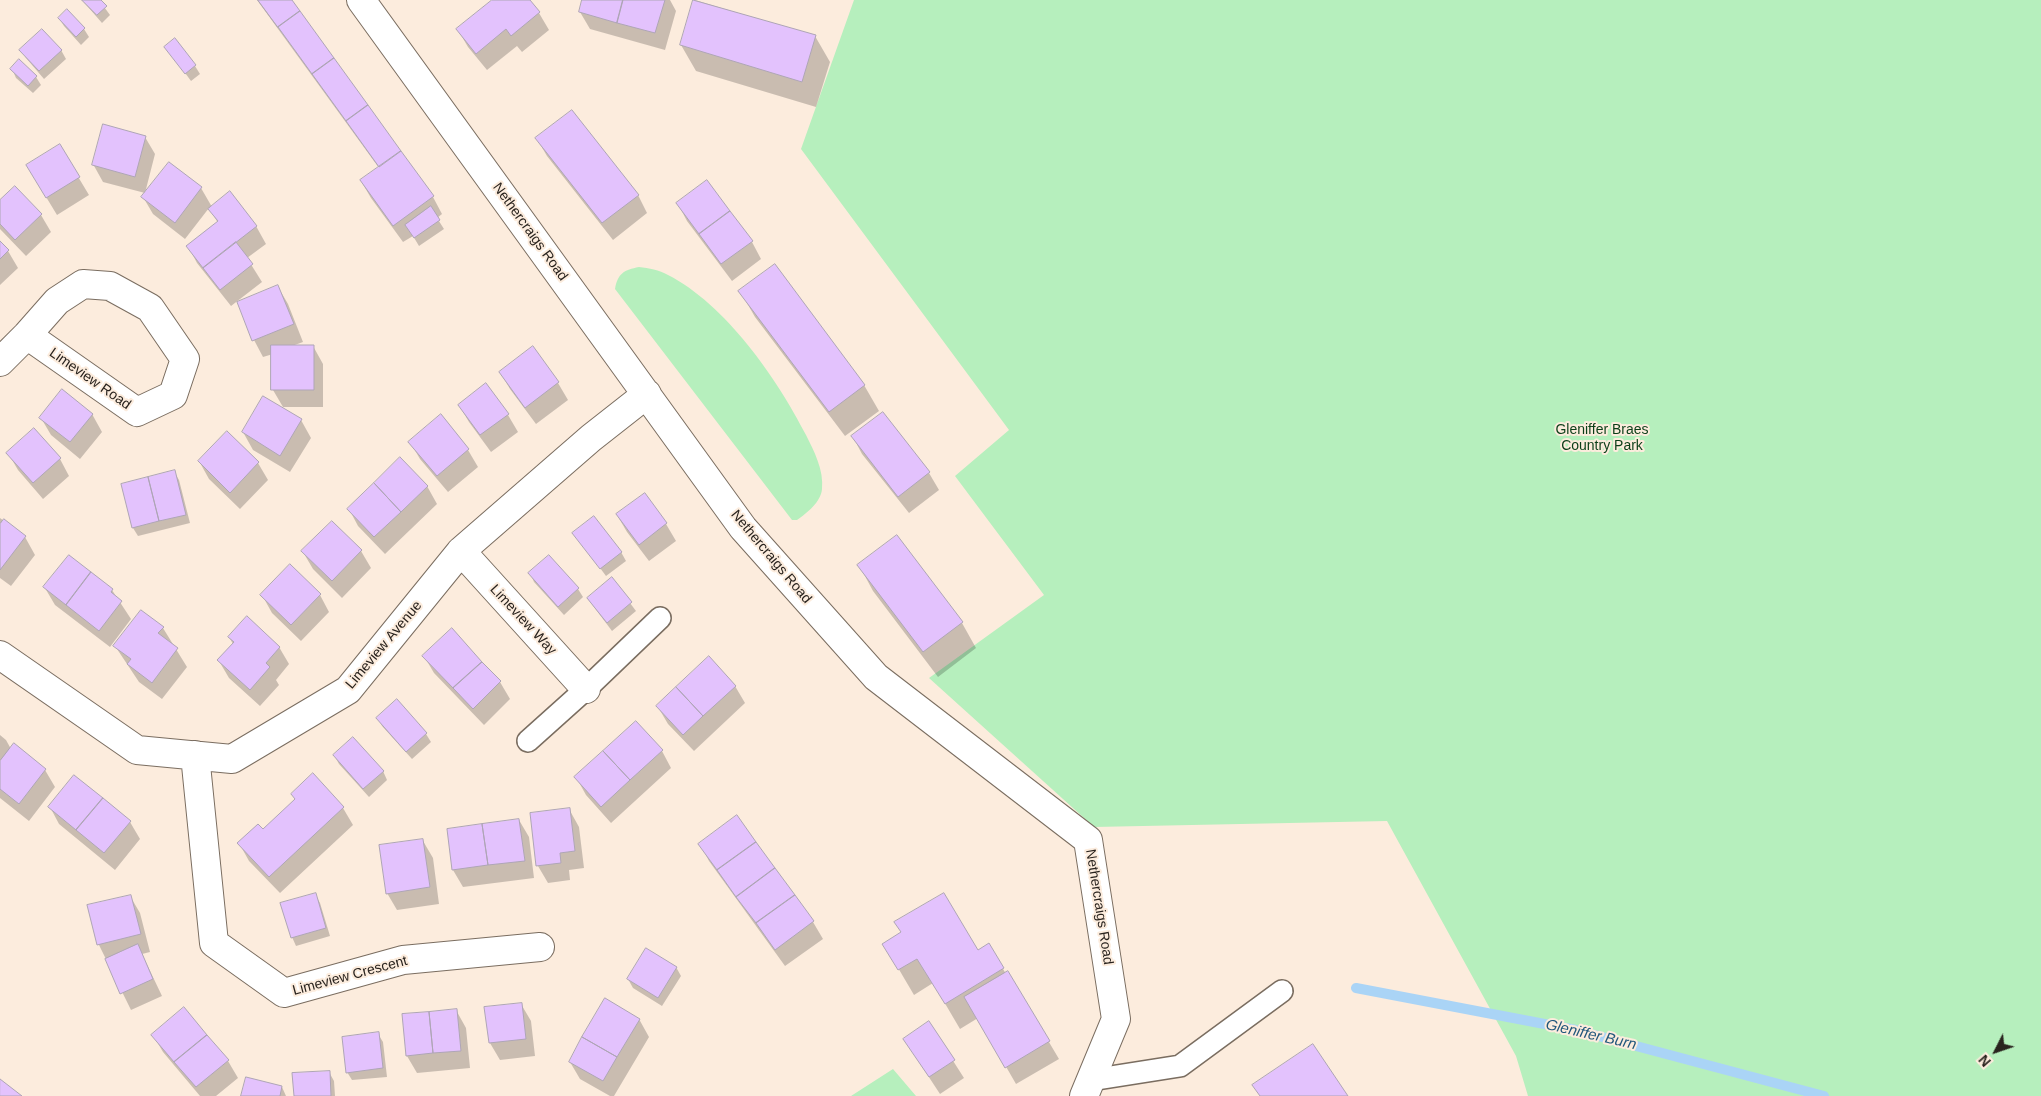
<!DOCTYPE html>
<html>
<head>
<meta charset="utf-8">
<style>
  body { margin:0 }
  #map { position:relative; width:2041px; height:1096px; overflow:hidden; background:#fcecdd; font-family:Arial,sans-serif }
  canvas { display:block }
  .north { position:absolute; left:1971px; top:1026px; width:50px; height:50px; -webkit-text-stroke:4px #fcecdd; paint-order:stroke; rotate:229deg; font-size:14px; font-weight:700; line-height:20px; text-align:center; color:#29231e }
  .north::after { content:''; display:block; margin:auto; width:18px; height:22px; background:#29231e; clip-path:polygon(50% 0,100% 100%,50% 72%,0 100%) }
</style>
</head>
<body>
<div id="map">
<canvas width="2041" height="1096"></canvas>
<div class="north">N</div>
</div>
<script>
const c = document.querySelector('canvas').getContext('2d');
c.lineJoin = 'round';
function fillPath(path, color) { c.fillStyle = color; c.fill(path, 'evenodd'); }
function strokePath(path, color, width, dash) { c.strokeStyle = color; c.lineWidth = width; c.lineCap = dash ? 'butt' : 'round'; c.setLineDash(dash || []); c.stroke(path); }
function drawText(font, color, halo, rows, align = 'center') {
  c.font = font + ' Arial,sans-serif'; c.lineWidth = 4; c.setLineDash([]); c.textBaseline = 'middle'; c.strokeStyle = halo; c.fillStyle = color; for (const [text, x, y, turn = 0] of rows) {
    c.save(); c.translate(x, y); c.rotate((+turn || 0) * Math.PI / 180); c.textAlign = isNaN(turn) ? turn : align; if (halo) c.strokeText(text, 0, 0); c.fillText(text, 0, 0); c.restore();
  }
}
const green = new Path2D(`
  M854 0H2041V1096H1528L1516 1056 1387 821 1094 827 929 678 1044 595 955 476 1009 430 801 149Z
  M639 267C649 268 659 270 668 275 725 304 777 378 806 435 814 451 824 470 822 489 821 502 807 513 797 520H792L615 289C618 273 624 270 639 267Z
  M893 1069 916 1096H851Z`);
const shadow = new Path2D(`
  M82 0H99L110 15 102 23Z
  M257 0H290L433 197 442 214 437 218 444 229 419 246 413 236 403 242 371 198 361 181 379 168Z
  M494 0H529L539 13 549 30 522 52 517 46 487 70 468 47 458 30Z
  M583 0H670L676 11 665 50 590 29 580 12Z
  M695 0 815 36 830 62 816 107 696 71 681 45Z
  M67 10 84 29 89 37 81 45 64 26 59 18Z
  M166 47 195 66 200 74 191 81Z
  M21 50H61L66 59 44 79 26 58Z
  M19 61 36 77 41 85 33 93 16 78 12 69Z
  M145 137 155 154 145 193 103 182 93 164Z
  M537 139 638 195 647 213 613 240 547 156Z
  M59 145 89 195 57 215 37 182Z
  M201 188 212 207 256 226 266 244 247 258 262 282 231 306 197 263 188 246 218 223 209 208 185 239 153 214 143 197Z
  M0 201 41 215 51 232 26 256 0 229Z
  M678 204 752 242 761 259 732 281 687 221Z
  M0 243 8 251 18 268 0 285Z
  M278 287 288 304 303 342 292 346H313L323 364V407H283L273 390V354L263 357 254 340Z
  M740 291 864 385 879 411 845 436 755 317Z
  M532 348 558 383 568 400 536 424 510 389 500 372Z
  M459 405 508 415 518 432 491 452 469 422Z
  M92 414 102 432 80 459 51 435 41 418Z
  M882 414 929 473 939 490 909 513 862 454 853 437Z
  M440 416 468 450 478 467 448 492 420 459 410 442Z
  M301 420 311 438 290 472 253 450 243 432Z
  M8 453 60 459 69 476 43 499 18 470Z
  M199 461 258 463 268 480 240 509 209 479Z
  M174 472 179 480 190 523 138 536 133 528Z
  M427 486 437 504 385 554 358 526 349 509Z
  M644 495 666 524 676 541 649 561 627 532 617 515Z
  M0 518 25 537 35 555 11 586 0 578Z
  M574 533 621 552 626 561 606 576Z
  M361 551 371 568 342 598 313 569 303 552Z
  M549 556 578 589 583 597 564 615 534 582 530 573Z
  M859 565 962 623 976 648 938 677 873 591Z
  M612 579 636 611 612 631 588 599Z
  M45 588 112 590 131 619 110 647 55 605Z
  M262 595H320L329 612 301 641 272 613Z
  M163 628 187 667 162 699 139 682 115 646Z
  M452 630 500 682 510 699 484 725 434 673 424 656Z
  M229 637 279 647 289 664 276 680 279 685 260 706 229 678 219 661 233 644Z
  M735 686 745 703 694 751 668 724 658 707Z
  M378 718 426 734 431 742 412 759 382 726Z
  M0 735 6 740 11 749 45 770 55 787 29 821 0 798Z
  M662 751 671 768 611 823 586 795 576 777Z
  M334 755 383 771 387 780 369 797 339 764Z
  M313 775 343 808 353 825 280 893 249 861 239 843 263 831 296 800 292 794Z
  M50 807 130 822 140 839 115 870 59 824Z
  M569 809 579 827 584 868 569 870 570 880 548 883 538 866Z
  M737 817 813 922 823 939 785 966 709 861 700 844Z
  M519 820 529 837 534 878 463 887 453 870 448 830Z
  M423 841 433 858 439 904 397 910 387 893Z
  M315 894 320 903 330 936 296 946 292 937Z
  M130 896 140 913 150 952 142 954 162 996 131 1010 99 945Z
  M884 944 978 951 989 945 1006 974 1008 973 1059 1059 1016 1084 978 1018 960 1029 933 983 914 995Z
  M676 967 681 976 662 1006 633 988 628 979Z
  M521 1004 531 1021 535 1056 500 1060 490 1043Z
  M456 1010 466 1028 470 1068 417 1073 407 1056Z
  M639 1019 649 1037 614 1096H610L580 1079 570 1062Z
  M929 1023 964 1078 940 1094 915 1056Z
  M378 1034 383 1042 387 1077 352 1080 347 1072Z
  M153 1035 228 1061 238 1078 216 1096H200L163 1052Z
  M329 1072 334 1081 335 1096H295Z
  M282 1087 286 1096H243Z`);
const stream = new Path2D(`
  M1356 988 1576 1030 1824 1096`);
const building = new Path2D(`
  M82 0H101L107 6 97 15Z
  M258 0H292L300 11 278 27Z
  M492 0H530L540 12 511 36 506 29 476 54 456 29Z
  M582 0H623L617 23 579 12Z
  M623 0H665L655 33 617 23Z
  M693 0 816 35 802 82 680 45Z
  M67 9 85 28 76 37 58 18Z
  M300 11 334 58 312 74 278 27Z
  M42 29 62 50 39 71 19 50Z
  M175 38 196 65 185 74 164 47Z
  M334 58 368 105 346 121 312 74Z
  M19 59 37 76 28 86 10 69Z
  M368 105 401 151 379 167 346 121Z
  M572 110 639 195 602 223 535 138Z
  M103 124 146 136 135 177 92 165Z
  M60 144 80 177 46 198 26 165Z
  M401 151 434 196 393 226 360 180Z
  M169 162 202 187 175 223 141 197Z
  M707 180 730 211 699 234 676 203Z
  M15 186 42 214 15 240 0 224V200Z
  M230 191 257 226 203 268 186 246 218 221 208 209Z
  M431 206 440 220 414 238 405 225Z
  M730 211 753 241 721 264 699 234Z
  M0 241 9 250 0 259Z
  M236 242 253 264 220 290 203 268Z
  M775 264 865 385 829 412 738 291Z
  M278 285 294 324 252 341 237 302Z
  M271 345H314V390H271Z
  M533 346 559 382 525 408 499 372Z
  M486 383 509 414 480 435 458 405Z
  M62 389 93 414 70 442 39 418Z
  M263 396 302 419 280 456 242 432Z
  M883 412 930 472 898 497 851 436Z
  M441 414 469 449 437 476 408 442Z
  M34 428 61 458 33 483 6 453Z
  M227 431 259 462 230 493 198 461Z
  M400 457 428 486 401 512 374 483Z
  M175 470 186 515 159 521 148 477Z
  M148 477 159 521 132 528 121 484Z
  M374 483 401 512 374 537 347 509Z
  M645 493 667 523 639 545 616 514Z
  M594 516 622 552 600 569 572 533Z
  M4 519 26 536 0 570V524Z
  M332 521 362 550 332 581 301 551Z
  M897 535 963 622 923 652 857 565Z
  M69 555 91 572 66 605 43 587Z
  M549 555 579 588 558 607 528 573Z
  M290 564 321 594 291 625 260 595Z
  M91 572 113 589 111 592 122 601 99 631 66 605Z
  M612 577 632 602 607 623 587 598Z
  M141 610 164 627 158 633 178 648 152 683 127 664 131 659 113 646Z
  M247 616 280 647 266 663 270 667 250 690 217 660 234 642 228 637Z
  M452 628 482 662 453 688 422 656Z
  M709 656 736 686 703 716 676 687Z
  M482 662 501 681 473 709 453 688Z
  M676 687 703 716 683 735 656 706Z
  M397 699 427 733 406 752 376 718Z
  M636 721 663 750 630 780 603 751Z
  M353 737 384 771 363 789 333 755Z
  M14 743 46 769 19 804 0 789V761Z
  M603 751 630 780 601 807 574 777Z
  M313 773 344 807 269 877 237 843 258 824 263 829 295 799 291 794Z
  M74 775 103 798 76 830 48 807Z
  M103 798 131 821 104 853 76 830Z
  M570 808 575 851 560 853 561 863 536 866 530 813Z
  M737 815 756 842 717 870 698 844Z
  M519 819 525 861 488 865 482 824Z
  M482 824 488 865 452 870 447 829Z
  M423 839 430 887 386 894 379 845Z
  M756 842 775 868 736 897 717 870Z
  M775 868 795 895 756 923 736 897Z
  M316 893 326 928 291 938 280 903Z
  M944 893 978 950 989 943 1004 968 945 1004 917 959 898 970 882 944 901 932 894 922Z
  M131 895 141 934 97 945 87 905Z
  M795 895 814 921 775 950 756 923Z
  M138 944 153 979 120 994 105 959Z
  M646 948 677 967 658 998 627 979Z
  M1008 971 1050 1041 1005 1068 964 997Z
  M605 998 640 1019 617 1057 582 1037Z
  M522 1003 526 1039 489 1043 484 1007Z
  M184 1007 207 1035 174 1062 151 1035Z
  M457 1009 461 1051 433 1053 429 1012Z
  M429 1012 433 1053 406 1056 402 1014Z
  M929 1021 955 1060 929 1077 903 1039Z
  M379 1032 383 1068 346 1073 342 1037Z
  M207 1035 229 1060 196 1087 174 1062Z
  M582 1037 617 1057 603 1081 569 1062Z
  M1313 1044 1348 1096H1260L1252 1085Z
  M330 1071 331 1096H294L292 1073Z
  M246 1077 282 1086 280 1096H241Z
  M0 1079 22 1096H0Z`);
const service = new Path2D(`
  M528 741 586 689 660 618
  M1091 1080 1180 1066 1282 991`);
const minor = new Path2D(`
  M361 0 743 528 876 677 1088 840 1116 1019 1084 1096
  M0 362 27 335 57 301 83 284 110 286 150 308 185 359 173 395 137 412 27 335
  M461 551 586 689
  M0 655 137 750 232 759 348 690 461 551 591 438 647 394
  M195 755 214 943 284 993 403 960 540 947`);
const streetNames = [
  ["Nethercraigs Road",530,232,54],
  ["Limeview Road",90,379,35],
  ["Nethercraigs Road",771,557,50],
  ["Limeview Way",523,620,47],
  ["Limeview Avenue",384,645,-50],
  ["Nethercraigs Road",1099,907,81],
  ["Limeview Crescent",350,976,-15]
];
const parkNames = [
  ["Gleniffer Braes",1602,430],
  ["Country Park",1602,446]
];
const waterNames = [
  ["Gleniffer Burn",1591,1035,13]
];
fillPath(green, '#b6efbd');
fillPath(shadow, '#0003');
strokePath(stream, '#aad4f6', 10);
fillPath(building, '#e3c2fd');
strokePath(building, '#aea5b5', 1);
strokePath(service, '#7a6d60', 24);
strokePath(minor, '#7a6d60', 30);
strokePath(service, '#fff', 21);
strokePath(minor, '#fff', 28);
drawText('14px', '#29231e', '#fcecdd', streetNames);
drawText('14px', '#0b3e18', '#fcecdd', parkNames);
drawText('italic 15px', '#21577c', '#fcecdd', waterNames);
</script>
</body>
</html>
